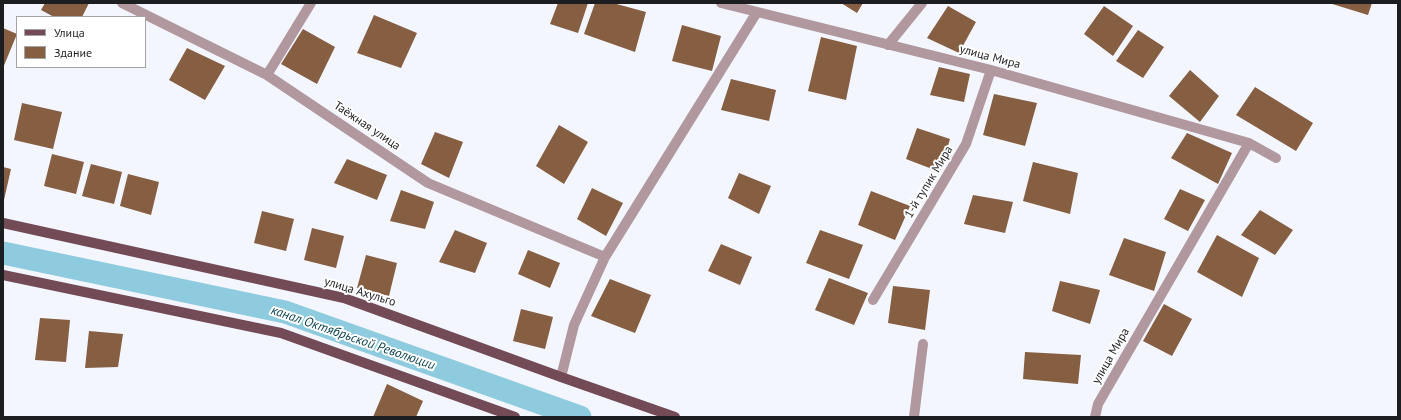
<!DOCTYPE html>
<html>
<head>
<meta charset="utf-8">
<style>
  body { margin:0 }
  #map { position:relative; width:1401px; height:420px; overflow:hidden; background:#f3f6ff; font-family:"PT Sans",sans-serif }
  canvas { display:block }
  .frame { position:absolute; inset:0; border:4px solid #1d1e21; pointer-events:none }
  .legend { position:absolute; left:16px; top:16px; width:130px; height:52px; box-sizing:border-box; background:#fff; border:1px solid #a5a5a6; margin:0; padding:5px 7px; list-style:none; font-size:12px; color:#1d1e21 }
  .legend li { display:flex; align-items:center; gap:8px; height:20px }
  .legend b { width:20px; border:1px solid #a5a5a6 }
</style>
</head>
<body>
<div id="map">
<canvas width="1401" height="420"></canvas>
<div class="frame"></div>
<ul class="legend">
<li><b style="height:5px;background:#734b57"></b>Улица</li>
<li><b style="height:11px;background:#865e41"></b>Здание</li>
</ul>
</div>
<script>
const c = document.querySelector('canvas').getContext('2d');
c.lineJoin = 'round';
function strokePath(path, color, width, dash) { c.strokeStyle = color; c.lineWidth = width; c.lineCap = dash ? 'butt' : 'round'; c.setLineDash(dash || []); c.stroke(path); }
function fillPath(path, color) { c.fillStyle = color; c.fill(path, 'evenodd'); }
function drawText(font, color, halo, rows, align = 'center') {
  c.font = font + ' "PT Sans",sans-serif'; c.lineWidth = 4; c.setLineDash([]); c.textBaseline = 'middle'; c.strokeStyle = halo; c.fillStyle = color; for (const [text, x, y, turn = 0] of rows) {
    c.save(); c.translate(x, y); c.rotate((+turn || 0) * Math.PI / 180); c.textAlign = isNaN(turn) ? turn : align; if (halo) c.strokeText(text, 0, 0); c.fillText(text, 0, 0); c.restore();
  }
}
const canal = new Path2D(`
  M3 253 285 312 580 417`);
const building = new Path2D(`
  M45 3H89L82 17H54L41 10Z
  M558 3H588L578 33 550 24Z
  M595 3H613L646 12 635 52 584 34Z
  M841 3H863L857 13Z
  M1329 3H1372L1368 15Z
  M948 6 976 22 959 53 927 38Z
  M1104 6 1133 26 1113 56 1084 34Z
  M374 15 417 33 401 68 357 53Z
  M682 25 721 36 712 71 672 61Z
  M3 28 17 34 3 68Z
  M303 29 335 47 317 84 281 64Z
  M1138 30 1164 47 1143 78 1116 61Z
  M821 37 857 46 846 100 808 91Z
  M187 48 225 66 205 100 169 80Z
  M939 67 970 74 964 102 930 95Z
  M1190 70 1219 96 1200 122 1169 96Z
  M731 79 776 90 769 121 721 110Z
  M1255 87 1313 123 1296 151 1236 115Z
  M994 94 1037 103 1025 146 983 135Z
  M22 103 62 112 53 149 14 140Z
  M559 125 588 142 564 184 536 166Z
  M917 128 950 139 940 172 906 159Z
  M435 132 463 142 449 178 421 164Z
  M1187 133 1232 153 1218 184 1171 158Z
  M52 154 84 162 76 194 44 186Z
  M347 159 387 175 377 200 334 183Z
  M1033 162 1078 173 1070 214 1023 201Z
  M91 164 122 172 114 204 82 196Z
  M3 167 11 169 4 200H3Z
  M739 173 771 186 759 214 728 198Z
  M128 174 159 182 151 215 120 206Z
  M592 188 623 203 606 236 577 219Z
  M1180 189 1205 200 1188 231 1164 219Z
  M401 190 434 202 425 229 390 221Z
  M871 191 910 206 895 240 858 225Z
  M973 195 1013 202 1005 233 964 224Z
  M1260 210 1293 230 1275 255 1241 235Z
  M262 211 294 219 286 251 254 243Z
  M312 228 344 236 336 268 304 260Z
  M455 230 487 243 475 273 439 262Z
  M820 230 863 245 849 279 806 263Z
  M1217 235 1259 258 1242 297 1197 272Z
  M1124 238 1166 252 1154 291 1109 275Z
  M721 244 752 257 740 285 708 271Z
  M528 250 560 263 550 288 518 274Z
  M366 255 397 263 389 296 357 288Z
  M829 278 868 293 854 325 815 310Z
  M610 279 651 295 635 333 591 316Z
  M1060 281 1100 290 1090 324 1052 311Z
  M893 286 930 290 925 330 888 323Z
  M1164 304 1192 319 1172 356 1143 341Z
  M521 309 553 317 545 349 513 341Z
  M40 318 70 320 66 362 35 360Z
  M89 331 123 334 118 367 85 368Z
  M1025 352 1081 355 1078 384 1023 379Z
  M387 384 423 401 416 417H373Z`);
const minor = new Path2D(`
  M122 3 267 75 428 183 605 257
  M721 3 991 70 1249 143 1276 158
  M888 45 922 3
  M267 75 311 3
  M873 300 966 144 991 70
  M561 377 574 325 605 257 757 12
  M914 417 923 344
  M1095 417 1098 404 1249 143`);
const major = new Path2D(`
  M3 223 344 298 561 377 675 417
  M3 275 281 333 515 417`);
const streetNames = [
  ["улица Мира",990,57,15],
  ["Таёжная улица",367,126,34],
  ["1-й тупик Мира",929,182,-59],
  ["улица Ахульго",360,292,17],
  ["улица Мира",1111,356,-60]
];
const waterNames = [
  ["канал Октябрьской Революции",353,338,19]
];
strokePath(canal, '#8ecbde', 23);
fillPath(building, '#865e41');
strokePath(minor, '#b0989e', 10);
strokePath(major, '#734b57', 10);
drawText('12px', '#1d1e21', '#fff', streetNames);
drawText('italic 13px', '#033d4b', '#fff', waterNames);
</script>
</body>
</html>
